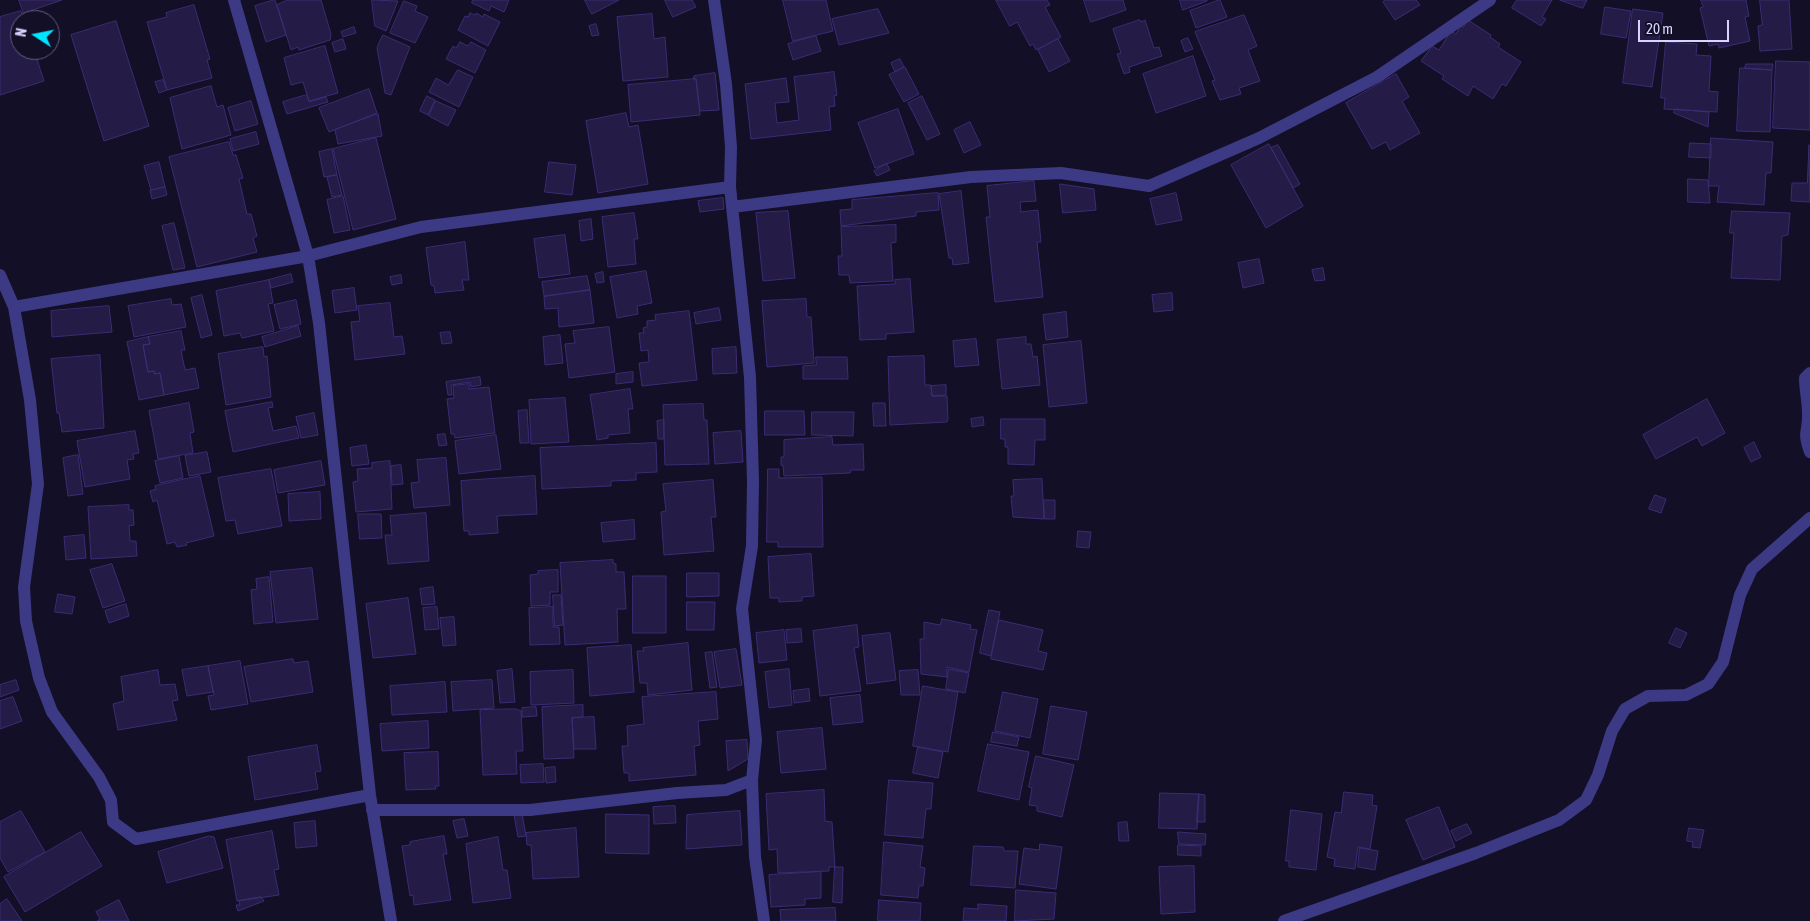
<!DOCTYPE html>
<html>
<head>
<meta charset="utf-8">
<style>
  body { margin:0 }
  #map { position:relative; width:1810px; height:921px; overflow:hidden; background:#130f26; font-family:"Asap Condensed",sans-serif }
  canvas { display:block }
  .north { position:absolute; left:10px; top:10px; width:50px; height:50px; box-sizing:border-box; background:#130f26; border:1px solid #625e7d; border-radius:50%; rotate:281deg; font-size:14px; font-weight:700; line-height:20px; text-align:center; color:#d9d4ff }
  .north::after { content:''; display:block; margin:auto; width:18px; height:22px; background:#00e5ff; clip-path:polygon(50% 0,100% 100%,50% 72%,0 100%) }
  .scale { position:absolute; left:1638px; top:20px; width:91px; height:22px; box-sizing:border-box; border:2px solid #d9d4ff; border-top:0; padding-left:6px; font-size:15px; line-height:18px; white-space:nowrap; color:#d9d4ff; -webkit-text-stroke:4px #130f26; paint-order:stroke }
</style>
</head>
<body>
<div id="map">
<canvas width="1810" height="921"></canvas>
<div class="north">N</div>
<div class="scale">20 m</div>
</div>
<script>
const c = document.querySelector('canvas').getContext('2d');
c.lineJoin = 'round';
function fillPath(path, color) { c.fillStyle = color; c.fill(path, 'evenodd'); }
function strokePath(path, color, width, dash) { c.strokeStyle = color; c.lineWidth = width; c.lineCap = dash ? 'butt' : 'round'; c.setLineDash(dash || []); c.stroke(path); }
const building = new Path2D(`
  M19 0H62L24 13Z
  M275 0 286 35 266 42 255 6Z
  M288 0H321L331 34 330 40 299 50 298 47 291 50 277 5Z
  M372 0 398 1 386 31 375 26Z
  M473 0H509L504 12 491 6 489 11 472 3Z
  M585 0H619L592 14Z
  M665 0H692L696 7 673 17Z
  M783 0H826L833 31 793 41Z
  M996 0H1047L1050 5 1045 7 1061 37 1036 50 1033 44 1030 46 1017 22 1010 26Z
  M1084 0H1123L1126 10 1091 22Z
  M1180 0H1207V1L1183 10Z
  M1220 0 1227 17 1196 28 1190 11Z
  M1386 0H1416L1420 5 1395 20 1383 2Z
  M1517 0H1552L1542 17 1546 19 1541 26 1512 8Z
  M1560 0H1587L1583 8Z
  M1701 0H1746L1749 16 1745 17 1750 41 1719 48 1718 44 1709 46 1700 8 1703 7Z
  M1760 0H1789L1792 49 1760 51 1758 26 1762 25Z
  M404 1 417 6 415 11 428 17 415 43 390 33Z
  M194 5 210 59 207 60 212 78 167 90 147 22 167 17 166 13Z
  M1605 7 1631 11 1626 38 1601 34Z
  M878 9 889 33 839 45 832 19Z
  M1633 9 1663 13 1652 87 1623 83Z
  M21 11 22 14 26 13 29 20H20V50H34L44 81 0 95V17Z
  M470 13 475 15 476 13 483 17 484 14 500 22 488 46 458 30 465 16 468 17Z
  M652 14 654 39 665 37 668 77 623 81 617 17Z
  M1244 15 1257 46 1248 50 1260 81 1239 88 1241 94 1220 100 1212 81 1215 80 1195 32Z
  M1140 20 1141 22 1145 20 1154 48 1159 47 1162 56 1129 67 1130 72 1124 74 1117 54 1121 53 1113 29Z
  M1468 20 1491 35 1490 37 1500 44 1498 47 1521 62 1506 86 1502 84 1493 99 1473 86 1468 96 1442 79 1444 76 1421 61 1432 46 1439 50 1451 31 1456 34 1461 25 1463 27Z
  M116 21 149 126 104 141 71 35Z
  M596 24 599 35 592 36 589 26Z
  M354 27 356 33 343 37 341 32Z
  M383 35 410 47 391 95 385 93 377 48Z
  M816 36 821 51 793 60 788 44Z
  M1188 38 1193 49 1185 52 1181 41Z
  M343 39 346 49 335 52 332 43Z
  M1058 39 1070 61 1049 72 1038 50Z
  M460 42 468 46 471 42 486 50 475 73 446 59 453 46 456 48Z
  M1666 42 1697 44 1696 55 1711 56 1709 91 1718 92 1717 112 1664 109 1665 98H1661Z
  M325 46 338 93 309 101 303 82 291 85 284 58Z
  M1193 56 1206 96 1156 113 1143 74Z
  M900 59 904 67 895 72 891 63Z
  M1776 61 1810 62V130L1773 128Z
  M1746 64H1773L1772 70 1745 68Z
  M905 67 919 94 904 102 889 75Z
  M1740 68 1772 70 1770 132 1737 131Z
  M458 70 473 77 459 107 429 92 436 78 448 85Z
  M834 72 837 95 834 96 835 106 829 107 831 130 751 139 745 84 786 78 789 102 775 103 777 123 799 120 794 77Z
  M715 73 719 110 700 111 696 79H693L694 76Z
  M1396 74 1409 97 1402 101 1420 133 1390 150 1386 142 1372 149 1346 103Z
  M696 79 700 115 631 122 628 85Z
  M163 80 167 90 159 93 155 82Z
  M211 86 217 107 223 105 231 135 182 149 170 98Z
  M369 89 377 113 329 132 319 108Z
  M307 95 309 102 326 97 328 102 287 114 283 102Z
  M427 96 435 100 428 115 420 111Z
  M922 96 940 134 927 140 908 103Z
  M251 101 258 124 235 131 228 108Z
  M436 101 456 110 448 126 429 116Z
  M898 109 914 154 875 168 858 123Z
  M1675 109 1709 112 1708 127 1674 113Z
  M626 113 629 127 638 125 648 184 598 193 586 121Z
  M378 114 382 136 338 144 335 130Z
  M970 122 981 145 964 153 954 130Z
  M256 132 259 144 233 151 230 139Z
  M376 138 396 219 353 230 333 149Z
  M1711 138 1773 142 1771 173H1766L1764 205 1717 202 1719 186H1709Z
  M229 142 233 155H236L243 178 239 179 247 214H251L257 236 253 238 257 252 197 267 169 157Z
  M1690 143 1711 144V158L1689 157Z
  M1269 144 1303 206 1266 228 1231 165Z
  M1278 145 1300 184 1293 188 1271 148Z
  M1809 145 1810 202 1791 201 1792 183H1807Z
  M332 149 337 175 324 177 319 152Z
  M159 162 165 187 151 190 144 166Z
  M549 162 576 165 572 195 545 192Z
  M887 164 890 170 877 176 874 171Z
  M337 175 342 195 332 197 327 177Z
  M1688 179 1708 180 1710 203 1688 202Z
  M1034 181 1036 201 1020 202 1021 212 1038 210 1041 242H1037L1043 297 995 302 986 217H990L987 186Z
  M1060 184 1094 189 1096 210 1063 213Z
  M165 187 167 195 152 199 150 191Z
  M961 191 969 263 953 265 952 258H949L939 194Z
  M938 193 939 210 916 212V216L841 226 840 210 852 209V200Z
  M1176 193 1182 220 1156 225 1150 199Z
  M343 196 350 230 334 233 327 200Z
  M723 198 724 209 700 212 698 201Z
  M788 211 795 278 763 281 756 213Z
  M1732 211 1790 213 1788 235 1782 236 1780 280 1731 278 1734 233H1730Z
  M634 213 638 239H634L636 264 608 267 602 217Z
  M591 219 593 239 581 241 579 221Z
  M174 223 185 268 173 270 162 226Z
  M896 225V242L891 243 893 281 850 283 849 275H839L838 256H842L841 227Z
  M565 235 570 274 539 278 534 239Z
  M465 242 469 280H462L464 290 435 293 434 286 431 285 426 248Z
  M1259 259 1264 283 1243 288 1238 263Z
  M1323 268 1325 280 1315 281 1312 270Z
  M646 271 652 303 637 306 638 314 617 318 610 277Z
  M603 272 604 282 597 283 595 274Z
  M291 274 293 282 271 288 269 280Z
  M401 275 402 283 392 285 390 277Z
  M587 276 590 290 544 296 542 282Z
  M910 279 914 332 886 334V339L860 340 857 286 895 284V280Z
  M269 280 273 303 268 304 274 331 242 338 240 333 224 336 216 291Z
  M354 288 357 310 335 313 332 291Z
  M590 290 594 323 559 327 558 308 545 309 544 297Z
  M1172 293 1173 310 1154 312 1152 295Z
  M202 295 212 335 201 338 191 298Z
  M171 299 172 305 181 304 186 327 134 337 128 306Z
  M806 299 807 317H811L814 363 767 367 762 301Z
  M296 300 301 324 280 329 274 305Z
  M390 303 394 337 402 336 405 354 355 360 351 322 360 321 358 306Z
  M109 306 112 332 52 337 51 311Z
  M719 308 721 320 696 324 694 313Z
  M689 311 697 380 642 386 639 363 649 362 648 350 641 351 639 333H644L643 328 647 327V321L656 320 655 315Z
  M1066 312 1068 337 1046 340 1043 315Z
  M298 326 301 336 265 347 262 337Z
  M609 327 615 372 569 378 565 344 575 343 573 331Z
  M181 331 185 350H181L185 370 195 368 199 388 164 395 160 373 155 374 154 371 148 372 143 345 150 344 148 337Z
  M450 332 452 343 442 344 440 333Z
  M560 335 563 363 545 365 543 337Z
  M148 337 150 344 143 345 148 372 154 371 155 374 160 373 164 395 139 400 127 342Z
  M1026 337V344H1031L1033 357 1037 356 1040 385 1002 389 997 340Z
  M976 339 979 365 955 367 953 341Z
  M1081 341 1087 403 1049 407 1043 345Z
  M263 347 264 357 267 356 271 397 226 405 218 354Z
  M736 347 737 373 713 374 712 349Z
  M100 355 104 428 62 432 59 413H57L51 359Z
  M924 356 925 385H931L932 396H947L948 420 947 422 890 425 888 357Z
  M816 357H847L848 379H803V366L816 365Z
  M633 372V382L616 384V374Z
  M480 377 481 385 471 387 470 382 451 385 452 395H448L446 382Z
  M469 384V389L489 387 495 433 455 438 454 434H451L447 399 454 398 453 386Z
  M946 385V395L932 396 931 386Z
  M630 389 633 409H628L630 433 608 435V438L597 440 590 395Z
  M565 398 569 442 531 444 529 400Z
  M1707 399 1725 433 1702 446 1697 437 1656 459 1643 435Z
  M272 402 273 407 268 408 273 431 296 426 299 438 233 452 225 411Z
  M189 403 194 432 190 433 193 453 158 459 149 411Z
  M873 403H885L886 426H874Z
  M703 404 704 420H707L709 464 665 465 663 405Z
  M527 410 529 443H520L518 411Z
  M765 411H804L805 435H765Z
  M812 412H854L853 436 812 435Z
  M314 413 318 435 301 438 296 417Z
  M983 417 984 425 972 427 971 419Z
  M1001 419H1045V440H1035L1034 465 1008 464V447H1005V439H1001Z
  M664 420V439H658L657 421Z
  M135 431 139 453 133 454 134 459 127 460 130 479 85 487 77 441Z
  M741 431 743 462 715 464 713 433Z
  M445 434 447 445 439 446 437 435Z
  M496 435 501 469 459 474 455 441Z
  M832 437 833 445 863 444 864 470H851L850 473 784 476 783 465H781V457H784V440Z
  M1754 442 1761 457 1751 462 1744 448Z
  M656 443 657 472 636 473V480L611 481V486L542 489 540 448Z
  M366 445 369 464 352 466 350 448Z
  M207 452 211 472 189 476 185 456Z
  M78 455 83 494 68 496 63 458Z
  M179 456 183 478 160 483 155 461Z
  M446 458 450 505 414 508 411 483 419 482 417 460Z
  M321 461 325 485 278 493 274 470Z
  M390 461 392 509 356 512 353 482 358 481 357 469 372 468V463Z
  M401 465 403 484 392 485 391 466Z
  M271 469 282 526 238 534 235 520 226 521 218 478Z
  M768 469H779V478L822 477 823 547H778V542H767Z
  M200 476 214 536 186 543 187 545 177 547 175 542 167 544 157 500 153 502 150 491 156 489 155 486Z
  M535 476 537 514 497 516 498 533 469 535V531H464L461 481Z
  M1042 479 1044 519 1013 517 1011 496H1014L1013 480Z
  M713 480 716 517H711L714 551 664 555 661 512 666 511 663 484Z
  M320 492 321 519 289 521 288 494Z
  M1655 495 1666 499 1661 513 1649 509Z
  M1044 500H1055V519H1045Z
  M129 505V510H133L134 525 129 526 130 541H136L137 556 91 559 88 507Z
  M426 513 429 561 388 564 385 535H392L390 516Z
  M358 514H381L382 538 360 539Z
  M634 520 635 539 603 542 601 523Z
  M1078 531 1091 532 1089 548 1077 547Z
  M84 535 86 558 66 560 64 537Z
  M811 554 814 596 802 597V601L779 602V598H770L768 557Z
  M613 560V563L616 564V572H624L626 609H617L618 642 565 645 560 563Z
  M112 564 125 601 103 608 90 570Z
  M312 568 318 619 276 623 270 572Z
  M558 570V592H550V605L531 606 530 575 538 574V571Z
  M687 573H719V596L687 597Z
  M633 576H666V633H633Z
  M269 577 273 622 254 624 251 590 257 589 256 579Z
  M433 587 435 604 422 605 420 589Z
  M58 594 75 597 72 614 55 612Z
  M553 595H561L563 625 555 626Z
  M408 598 416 654 373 658 366 604Z
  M687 602H715L714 630H687Z
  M126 604 129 616 109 623 105 611Z
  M437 607 439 629 425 630 423 608Z
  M553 607V627H559L560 644 530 645 529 608Z
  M989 610 1000 612 991 656 980 653Z
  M454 617 456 645 443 646 440 618Z
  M942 619 971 625 970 629 977 630 969 672 947 667V677L921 674 920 639H924V622L940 625Z
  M999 620 1043 630 1038 651 1047 653 1043 670 991 659Z
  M857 625 859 647 854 648 861 691 820 696 813 631Z
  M1676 628 1687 633 1680 648 1669 643Z
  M801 629 802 642 787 643 786 630Z
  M784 630 787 660 759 663 756 633Z
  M890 633 896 680 867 684 862 636Z
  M688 643 692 690 648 695 647 683H640L637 651H644L643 648Z
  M631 645 634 692 590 696 587 648Z
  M736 649 742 685 720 688 714 652Z
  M712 652 717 687 710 688 705 653Z
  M293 659 294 663 308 661 313 692 251 702 244 667Z
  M240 661 248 704 211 710 208 696 214 695 208 666Z
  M208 666 213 692 187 696 182 670Z
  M512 669 515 702 500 703 497 671Z
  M789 669 792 705 769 708 765 672Z
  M949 669 969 673 965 693 946 689Z
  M158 670 160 685 175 684 178 700 172 701 177 720 118 730 113 704 124 701 121 677Z
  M573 670 574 703 531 705 530 672Z
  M918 670 920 695H901L899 671Z
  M16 680 19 690 0 697V685Z
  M492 680 494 708 453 711 451 682Z
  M445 682 447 712 392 715 390 686Z
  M923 686 958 692 948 752 913 746Z
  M809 689 810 701 794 703 793 691Z
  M716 692 718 719 698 721 700 745 694 746 696 775 629 781V773H624L622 746H628L627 726 644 724 642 697Z
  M1003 692 1038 699 1030 738 995 731Z
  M860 695 863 722 833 725 830 698Z
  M13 697 22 721 0 729V701Z
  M583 705V717L572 718 574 758 544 759 542 707Z
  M1051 706 1087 712 1078 760 1043 754Z
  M536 707 537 716 522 717V708Z
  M516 709 521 711 523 751H516L517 774 483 775 480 710Z
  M594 717 596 749H574L572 718Z
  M428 721 429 748 382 751 380 724Z
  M822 728 826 769 781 773 777 732Z
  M993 732 1019 737 1017 746 991 742Z
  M747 740 748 759 728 771 726 741Z
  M988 744 1029 752 1019 800 978 791Z
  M317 745 321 771 315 772 318 789 255 800 248 757Z
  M918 747 943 752 938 778 913 773Z
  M438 752 439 786H435L436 789 406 790 404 753Z
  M1036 756 1074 765 1062 817 1037 811V806L1029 805 1032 788 1029 787Z
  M543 764 544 782 521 783 520 765Z
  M555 767 556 782 546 783 545 768Z
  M889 780 933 783 931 809H926L923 838 885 835Z
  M824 790 825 821 832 822 835 867H829V871L778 873 777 849 769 850 766 794Z
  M1344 792 1373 795 1372 805 1377 806 1370 849 1358 847 1355 869 1334 866 1335 859 1327 857 1335 812 1341 813Z
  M1160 793 1199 794 1197 829 1159 828Z
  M1199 794 1205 795V822H1197Z
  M675 806 676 823 654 824 653 807Z
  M1439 807 1455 847 1423 860 1406 820Z
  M1291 810 1322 814 1316 870 1289 867V861H1286Z
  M21 811 45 852 8 872 0 858V822Z
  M740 811 742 845 686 849 687 815Z
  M522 813 526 836 518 837 514 815Z
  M606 814 649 815V854L606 853Z
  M464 819 468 836 457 838 453 821Z
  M315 821 317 846 296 848 294 823Z
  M1127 822 1129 841H1119L1118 823Z
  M1467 824 1472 833 1456 841 1451 831Z
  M576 828 579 877 533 879 531 845H527L526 833Z
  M1689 828 1704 830 1700 848 1692 847 1693 842 1687 841Z
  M272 831 279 869 274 870 279 895 237 901 226 840Z
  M81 832 102 866 25 912 4 877Z
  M1178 832 1206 834 1205 845 1179 844Z
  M209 836 214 837 223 868 167 883 158 852Z
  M444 836 447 854H443L451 900 414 905 413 895 410 896 402 846 410 845V842Z
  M498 837 503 870H507L511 898 473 903 466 844Z
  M884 842 923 846 920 867 925 868 923 886H919L918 898 881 895Z
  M1040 844 1062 847 1056 889 1019 884 1024 848 1039 850Z
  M1178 845 1201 846V856L1178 855Z
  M974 846 1003 847 1004 851H1018L1015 888 971 885Z
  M1360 848 1378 851 1375 870 1358 867Z
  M1194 866 1195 912 1161 914 1159 867Z
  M835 867H843L842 903 833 902Z
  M821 872V898L805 899V905L771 907 769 875Z
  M1016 890 1056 893 1054 919 1015 921Z
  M261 897 264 901 238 911 236 905H240L239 901Z
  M7 899 22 921H0V904Z
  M119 900 129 921H97L100 919 96 912Z
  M879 900 921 903 920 921H878Z
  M978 904 1007 906 1006 921H963L964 908 978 909Z
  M835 908 836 921H781L780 910Z`);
const minor = new Path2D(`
  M234 0 308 256 319 323 370 795 391 921
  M714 0 726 84 731 147 730 187 750 377 753 482 752 546 742 609 756 740 752 780 755 857 764 921
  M732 207 971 177 1061 173 1149 186 1259 138 1377 77 1490 0
  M0 275 14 307 30 400 38 484 24 587 26 621 39 678 52 712 99 777 111 800 113 822 136 839 370 795
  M14 307 308 256 421 227 730 187
  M1810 373 1805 378C1805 390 1808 401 1808 413 1809 432 1802 430 1810 452
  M372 810H530L677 793 726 790 752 780
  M1284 921 1476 853 1559 820 1586 800 1598 775 1612 731 1625 709 1648 696 1686 695 1708 684 1723 662 1740 595 1752 569 1810 518`);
fillPath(building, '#241b47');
strokePath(building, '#3b2d73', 1);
strokePath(minor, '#3d3a85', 12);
</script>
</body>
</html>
